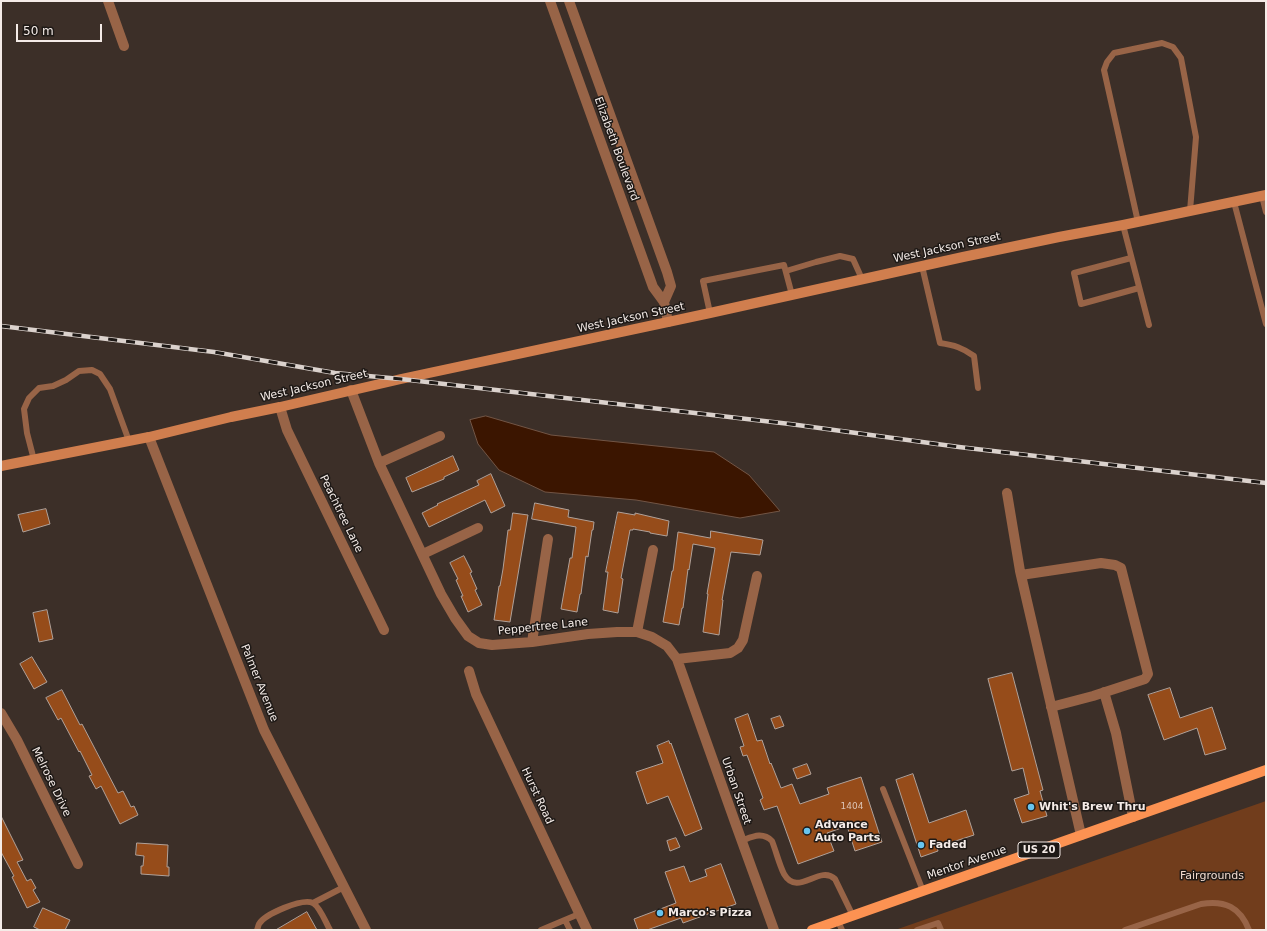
<!DOCTYPE html>
<html>
<head>
<meta charset="utf-8">
<style>
  body { margin:0 }
  #map { position:relative; width:1267px; height:931px; overflow:hidden; background:#3c2f28; font-family:"DejaVu Sans",sans-serif }
  canvas { display:block }
  .frame { position:absolute; inset:0; border:2px solid #f4ebe7; pointer-events:none }
  .scale { position:absolute; left:16px; top:24px; width:86px; height:18px; box-sizing:border-box; border:2px solid #f4ebe7; border-top:0; padding-left:5px; font-size:12px; line-height:14px; white-space:nowrap; color:#f4ebe7; -webkit-text-stroke:3px #1e1916; paint-order:stroke }
</style>
</head>
<body>
<div id="map">
<canvas width="1267" height="931"></canvas>
<div class="frame"></div>
<div class="scale">50 m</div>
</div>
<script>
const c = document.querySelector('canvas').getContext('2d');
c.lineJoin = 'round';
function fillPath(path, color) { c.fillStyle = color; c.fill(path, 'evenodd'); }
function strokePath(path, color, width, dash) { c.strokeStyle = color; c.lineWidth = width; c.lineCap = dash ? 'butt' : 'round'; c.setLineDash(dash || []); c.stroke(path); }
function drawText(font, color, halo, rows, align = 'center') {
  c.font = font + ' "DejaVu Sans",sans-serif'; c.lineWidth = 3; c.setLineDash([]); c.textBaseline = 'middle'; c.strokeStyle = halo; c.fillStyle = color; for (const [text, x, y, turn = 0] of rows) {
    c.save(); c.translate(x, y); c.rotate((+turn || 0) * Math.PI / 180); c.textAlign = isNaN(turn) ? turn : align; if (halo) c.strokeText(text, 0, 0); c.fillText(text, 0, 0); c.restore();
  }
}
const green = new Path2D(`
  M1266 801V930H895Z`);
const water = new Path2D(`
  M486 416 551 435 714 452 749 475 780 511 740 518 636 500 545 492 499 470 478 444 470 420Z`);
const building = new Path2D(`
  M453 456 459 470 444 477V479L412 492 406 478Z
  M491 474 505 506 491 513 485 500 429 527 422 513 438 505 437 504 479 485 477 481Z
  M535 503 569 510 568 517 594 522 593 530H592L588 557 586 556 581 594H580L577 612 561 609 570 558H572L576 527 532 519Z
  M46 509 50 524 23 532 18 515Z
  M618 512 635 515V513L669 521 667 536 650 533V532L633 529V530H630L621 578 623 579 618 613 603 610 608 572H606Z
  M513 513 528 515 510 622 494 620 499 586H500L503 569 508 530H510Z
  M711 531 763 540 760 555 731 552 722 600H723L719 635 703 632 708 594H707L715 548 693 544 689 570 688 569 683 608H682L679 625 663 622 672 571H673L678 532 710 538Z
  M464 556 472 572 470 573 477 589 475 590 482 605 468 612 461 596H463L456 580 458 579 450 563Z
  M47 610 53 639 39 642 33 613Z
  M32 657 47 682 34 689 20 664Z
  M1012 673 1043 790 1040 791 1047 816 1022 823 1014 799 1029 794 1023 768 1012 771 988 679Z
  M1170 688 1180 718 1212 707 1226 749 1205 755 1197 728 1164 740 1148 695Z
  M62 690 80 725 82 724 118 793 123 791 131 807 134 806 138 815 120 824 101 786 96 789 89 776 92 775 80 751 79 752 61 718 58 720 46 698Z
  M748 714 757 741 762 740 770 764 771 763 781 788 792 784 800 804 829 794 827 788 861 777 882 842 855 851 847 826 827 833 834 851 798 864 777 806 764 810 760 800 763 798 747 755 743 756 740 747 744 746 735 719Z
  M780 716 784 726 775 729 771 719Z
  M669 741 670 744 671 743 702 829 685 836 668 796 647 804 636 772 663 763 657 746Z
  M807 764 811 774 797 779 793 769Z
  M913 774 929 823 966 810 974 835 937 847 938 851 921 857 896 780Z
  M1 816 23 860 17 862 27 881 31 879 36 888 33 890 40 902 27 908 12 877 14 876 1 852Z
  M676 838 680 847 670 851 667 841Z
  M137 843 168 845 167 867H169V876L141 874V866H143L144 856 136 855Z
  M721 864 736 904 683 923 681 918 647 930H638L634 919 676 903 665 872 684 866 690 882 707 876 705 870Z
  M43 908 70 920 65 930H40L34 927Z
  M307 912 317 930H276Z`);
const lane = new Path2D(`
  M1262 196 1266 212
  M1234 202 1266 324
  M1138 222 1104 70 1107 62 1114 53 1162 43 1173 47 1181 58 1196 137 1190 211
  M1123 225 1149 325
  M1131 258 1074 273 1081 304 1139 288
  M922 266 940 343C954 345 963 348 974 356L978 388
  M786 271 816 262 840 256 853 259 862 279
  M710 313 703 281 784 265 792 295
  M34 460 27 433 24 409 29 398 39 388 53 386 66 380 79 371 92 370 100 374 110 389 129 441
  M883 789 923 891
  M741 841C752 837 762 831 772 841 776 851 779 864 784 874 798 898 819 864 835 879L853 916
  M313 903 344 887
  M565 920 570 930
  M838 921 842 930
  M257 930C258 928 258 926 259 924 265 914 302 898 313 903 320 907 326 923 330 930
  M541 930 579 914
  M917 930 938 923 941 930
  M1125 930 1201 904C1225 900 1240 907 1249 930`);
const street = new Path2D(`
  M108 1 124 46
  M550 1 653 287 664 302 668 322
  M569 1 667 272 671 286 664 302
  M351 390 379 463 441 594 455 618 468 636 479 643 492 645 532 642 588 634 617 632H637L652 637 667 646 677 659 730 653 738 648 743 640 757 576
  M280 407 287 430 384 630
  M149 437 264 730 366 930
  M379 463 440 436
  M1007 493 1020 571 1081 835
  M423 554 478 528
  M1021 575 1101 563 1115 565 1121 568 1148 674 1145 679 1093 696 1051 707
  M637 632 653 550
  M532 642 548 539
  M677 659 736 825 774 930
  M469 671 476 694 587 930
  M1104 692 1116 733 1133 817
  M1 713 17 740 78 864`);
const secondary = new Path2D(`
  M1 466 149 437 231 417 280 407 401 379 710 313 963 257 1059 237 1123 225 1266 195`);
const primary = new Path2D(`
  M812 930 1266 770`);
const rail = new Path2D(`
  M1 326 214 352 335 373 401 379 790 424 959 447 1266 483`);
const markers = [
  [1031,807,4,"#67c4ef"],
  [807,831,4,"#67c4ef"],
  [921,845,4,"#67c4ef"],
  [660,913,4,"#67c4ef"]
];
const numberNames = [
  ["1404",852,807]
];
const shields = [
  [1039,850,42]
];
const shieldNames = [
  ["US 20",1039,850]
];
const streetNames = [
  ["Elizabeth Boulevard",616,149,70],
  ["West Jackson Street",947,248,-12],
  ["West Jackson Street",631,318,-12],
  ["West Jackson Street",314,386,-13],
  ["Peachtree Lane",341,514,64],
  ["Peppertree Lane",543,627,-6],
  ["Palmer Avenue",259,683,68],
  ["Melrose Drive",51,782,64],
  ["Urban Street",736,791,71],
  ["Hurst Road",537,796,65],
  ["Mentor Avenue",967,863,-19]
];
const poiNames = [
  ["Whit's Brew Thru",1039,807],
  ["Advance",815,825],
  ["Auto Parts",815,838],
  ["Faded",929,845],
  ["Marco's Pizza",668,913]
];
const parkNames = [
  ["Fairgrounds",1212,876]
];
fillPath(green, '#713d1c');
fillPath(water, '#3b1500');
strokePath(water, '#725545', 1);
fillPath(building, '#964c1a');
strokePath(building, '#b0a199', 1);
strokePath(lane, '#986447', 6);
strokePath(street, '#986447', 10);
strokePath(secondary, '#d07e4e', 10);
strokePath(primary, '#fc9252', 10);
strokePath(rail, '#dbd2cd', 4.5);
strokePath(rail, '#1e1916', 3, [9]);
for (const [x, y, r, color] of markers) { const dot = new Path2D(); dot.arc(x, y, r, 0, 2 * Math.PI); c.fillStyle = color; c.fill(dot); strokePath(dot, '#1e1916', 1.5); }
drawText('9px', '#dcc3b4', null, numberNames);
for (const [x, y, w] of shields) { const box = new Path2D(); box.roundRect(x - w / 2, y - 8, w, 16, 3); c.fillStyle = '#1e1916'; c.fill(box); strokePath(box, '#f4ebe7', 1); }
drawText('bold 10px', '#f4ebe7', null, shieldNames);
drawText('11px', '#f4ebe7', '#1e1916', streetNames);
drawText('bold 11px', '#f4ebe7', '#1e1916', poiNames, 'left');
drawText('11px', '#f0dace', '#1e1916', parkNames);
</script>
</body>
</html>
